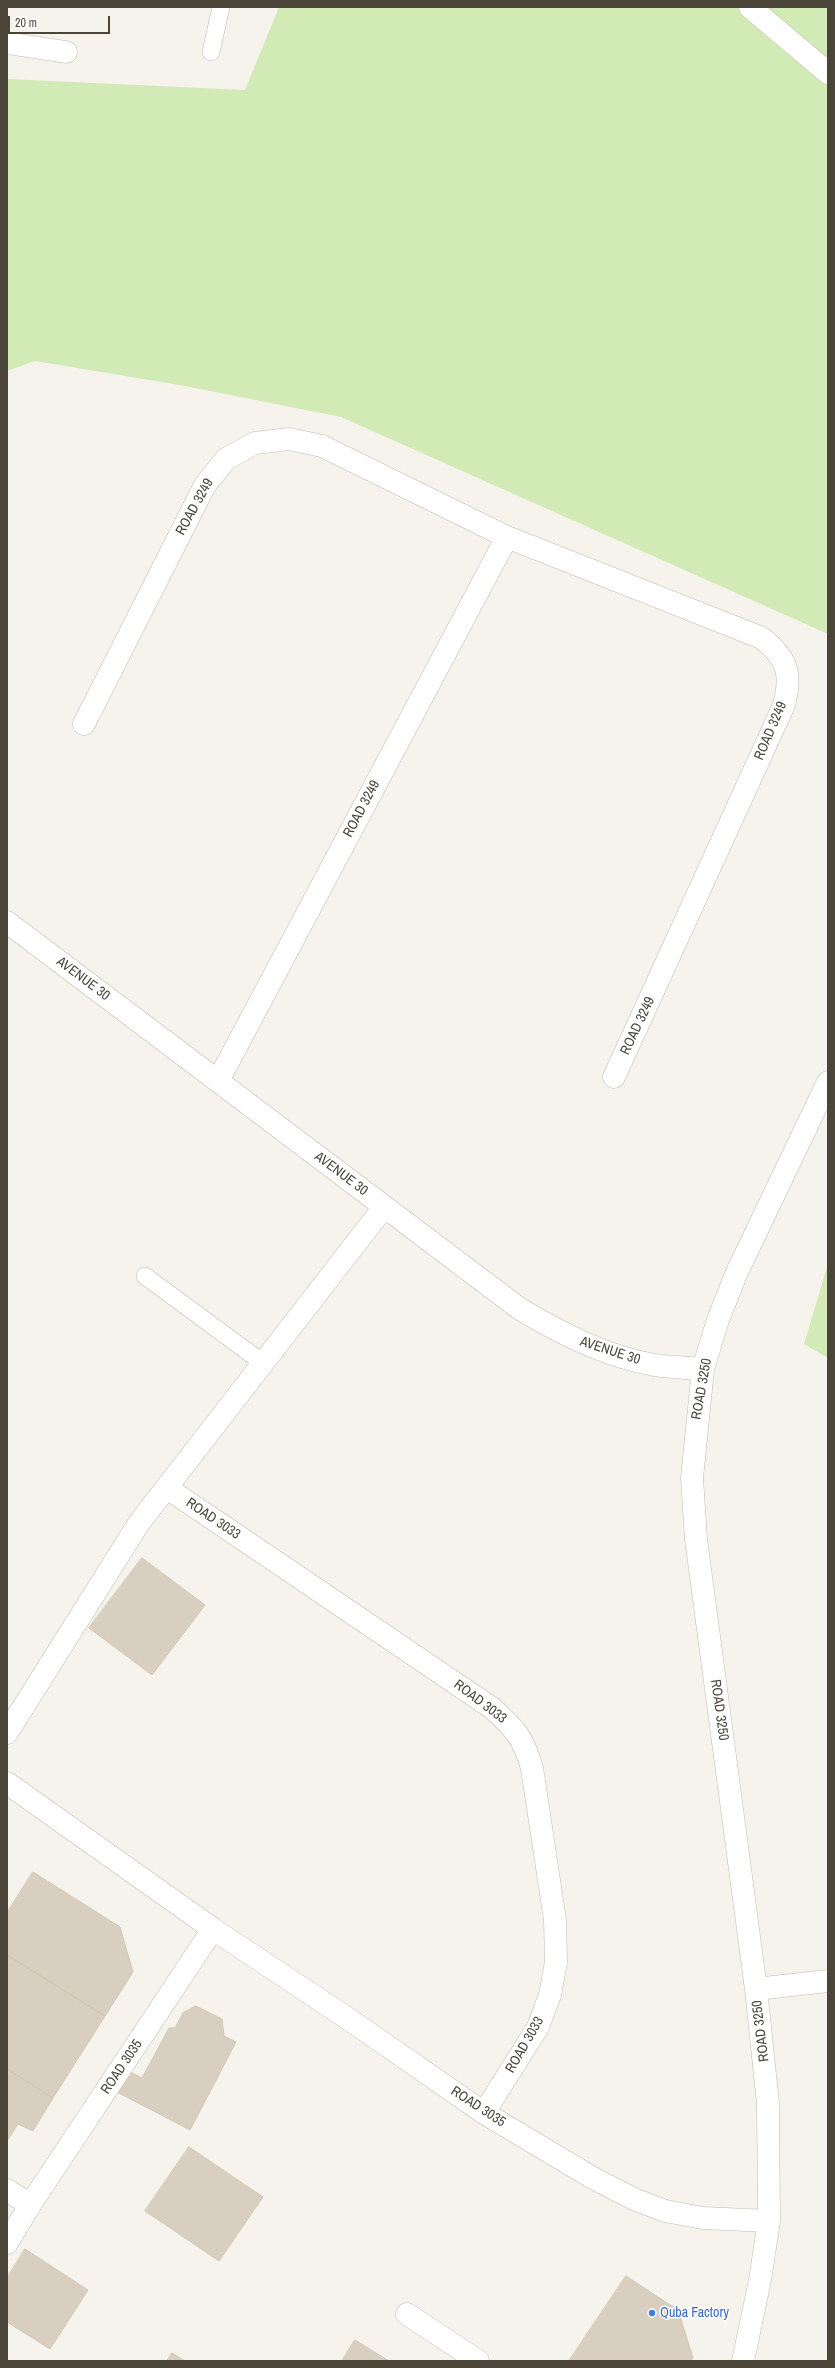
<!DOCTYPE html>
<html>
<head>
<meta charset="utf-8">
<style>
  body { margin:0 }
  #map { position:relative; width:835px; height:2368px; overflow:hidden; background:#f6f3ec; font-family:"Archivo Narrow",sans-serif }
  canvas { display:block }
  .frame { position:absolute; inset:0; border:8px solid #4b4439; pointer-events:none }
  .scale { position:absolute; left:8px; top:16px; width:102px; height:18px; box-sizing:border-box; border:2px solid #4b4439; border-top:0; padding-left:5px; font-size:12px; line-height:14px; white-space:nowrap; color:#4b4439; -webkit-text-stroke:3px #fff; paint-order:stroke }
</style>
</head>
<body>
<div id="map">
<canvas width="835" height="2368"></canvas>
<div class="frame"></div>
<div class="scale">20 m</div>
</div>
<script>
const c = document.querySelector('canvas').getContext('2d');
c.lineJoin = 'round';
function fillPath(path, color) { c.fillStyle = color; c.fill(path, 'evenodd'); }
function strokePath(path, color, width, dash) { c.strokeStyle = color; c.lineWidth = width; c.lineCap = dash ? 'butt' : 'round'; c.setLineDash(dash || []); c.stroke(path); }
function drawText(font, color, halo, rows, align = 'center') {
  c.font = font + ' "Archivo Narrow",sans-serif'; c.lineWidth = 3; c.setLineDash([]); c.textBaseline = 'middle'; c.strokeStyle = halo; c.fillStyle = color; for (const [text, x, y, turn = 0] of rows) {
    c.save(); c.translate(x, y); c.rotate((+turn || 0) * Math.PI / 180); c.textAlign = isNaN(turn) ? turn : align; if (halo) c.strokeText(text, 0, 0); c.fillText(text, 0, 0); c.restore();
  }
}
const green = new Path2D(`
  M279 7H828V634L341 417 185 386 35 361 7 371V79L245 90Z
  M828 1264V1358L804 1344Z`);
const building = new Path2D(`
  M142 1558 205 1605 152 1675 89 1628Z
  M33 1872 120 1927 133 1972 105 2016 7 1955V1913Z
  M7 1955 105 2016 53 2098 7 2069Z
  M196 2006 222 2019 224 2036 236 2042 190 2130 117 2092 128 2071 142 2078 169 2028H175L183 2013Z
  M7 2069 53 2098 33 2131 18 2124 7 2141Z
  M189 2147 263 2197 219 2261 145 2211Z
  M25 2249 88 2290 50 2349 7 2322V2278Z
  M626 2276 678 2310 693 2358 691 2361H569Z
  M355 2340 389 2361H342Z
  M172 2353 185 2361H167Z`);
const lane = new Path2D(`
  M211 52 221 7
  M145 1276 263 1363`);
const street = new Path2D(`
  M750 7 828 73
  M7 43 66 52
  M84 724 205 485 226 459 255 443 289 439 322 446 507 537 762 638C788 659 792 674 784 705L614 1077
  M7 922 520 1309C562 1334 605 1356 654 1365 670 1367 687 1368 703 1369
  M218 1081 507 537
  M167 1488 492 1708C515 1729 523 1737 532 1768L555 1920 556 1962 550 1995 538 2027 484 2113
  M7 1733 139 1523 384 1207
  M7 1783 213 1929 350 2020 484 2113 593 2178 634 2199 665 2211 703 2218 769 2221
  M756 1989 828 1981
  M7 2190 30 2205
  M7 2243 30 2205 213 1929
  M407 2314 478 2361
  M743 2361 760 2280 769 2221 768 2104 756 1989 696 1539 692 1478 703 1369 718 1320 737 1272 828 1082`);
const markers = [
  [652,2313,4,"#3f7fe0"]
];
const streetNames = [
  ["ROAD 3249",195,507,-61],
  ["ROAD 3249",771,731,-67],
  ["ROAD 3249",362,809,-62],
  ["AVENUE 30",83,979,37],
  ["ROAD 3249",638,1026,-65],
  ["AVENUE 30",341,1174,37],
  ["AVENUE 30",610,1351,18],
  ["ROAD 3250",702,1389,-80],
  ["ROAD 3033",213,1519,34],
  ["ROAD 3033",480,1702,37],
  ["ROAD 3250",719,1710,82],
  ["ROAD 3250",761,2031,-97],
  ["ROAD 3033",525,2045,-60],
  ["ROAD 3035",122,2067,-56],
  ["ROAD 3035",478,2107,33]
];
const shopNames = [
  ["Quba Factory",660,2313]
];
fillPath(green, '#d2eab5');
fillPath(building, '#d8cfc1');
strokePath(building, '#d3c7b4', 1);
strokePath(lane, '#c2bbae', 18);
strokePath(street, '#c2bbae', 23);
strokePath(lane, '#fff', 17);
strokePath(street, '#fff', 22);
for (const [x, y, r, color] of markers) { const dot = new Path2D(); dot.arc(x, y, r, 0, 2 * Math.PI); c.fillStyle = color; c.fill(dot); strokePath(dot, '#fff', 1.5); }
drawText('14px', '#4b4439', '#fff', streetNames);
drawText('14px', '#366cbe', '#fff', shopNames, 'left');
</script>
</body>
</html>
